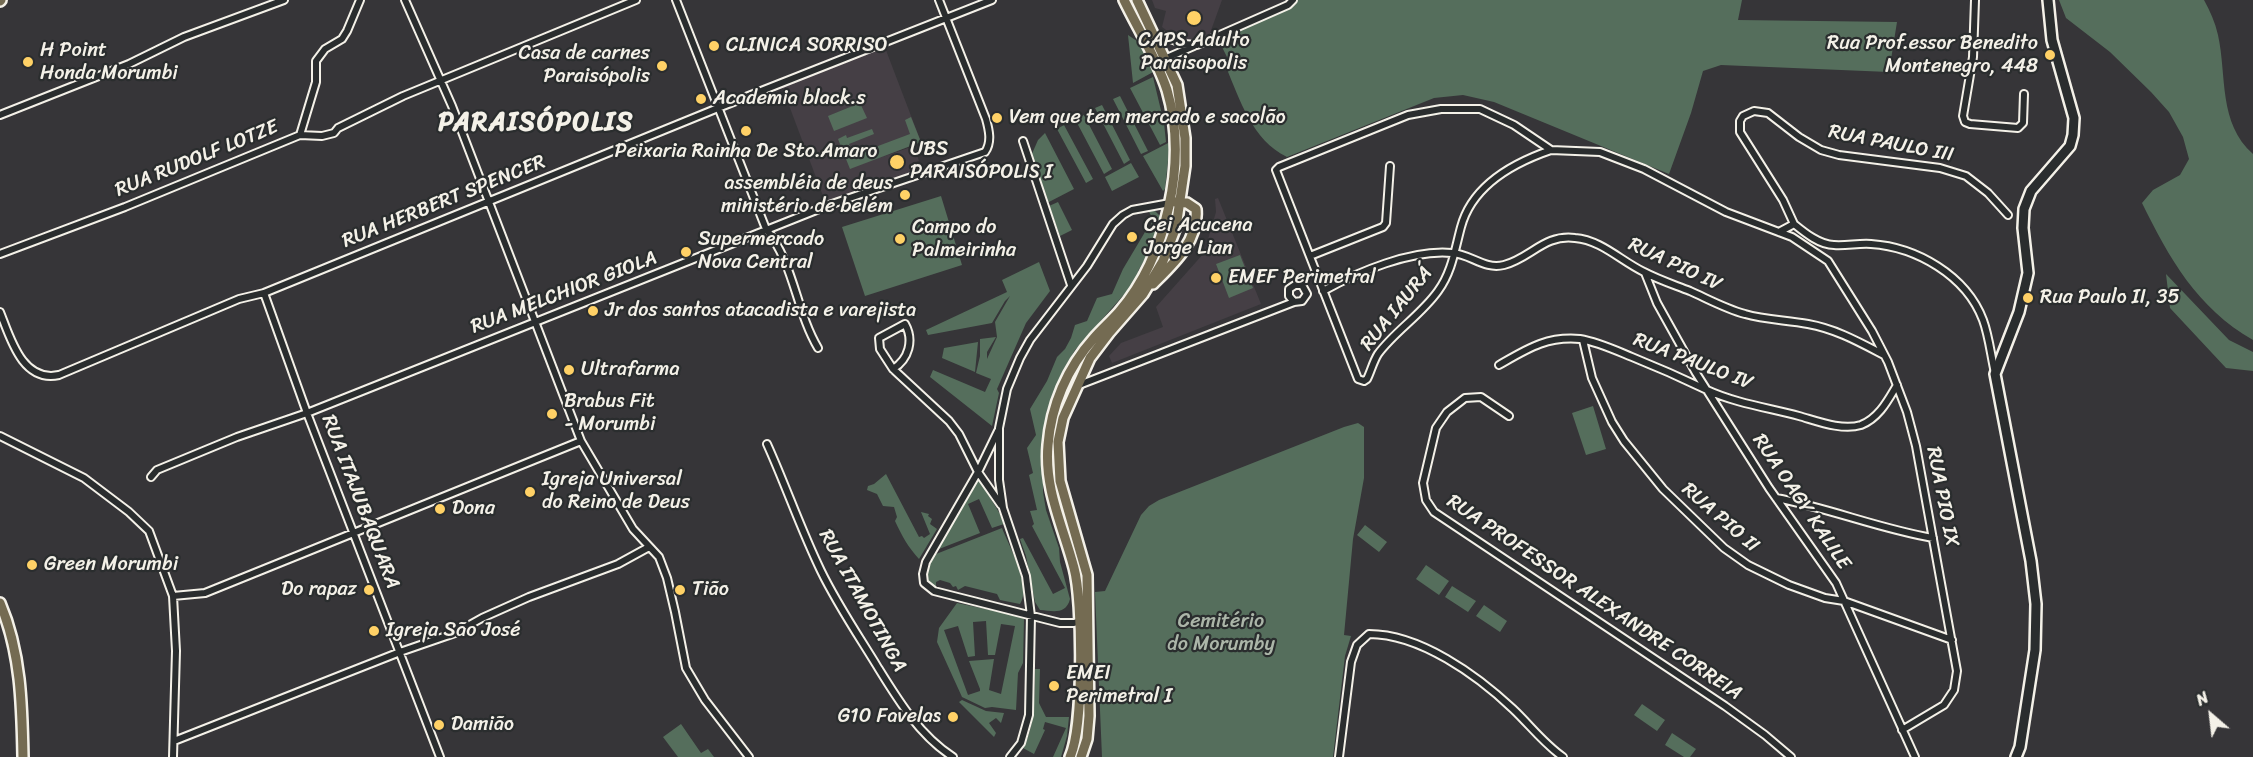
<!DOCTYPE html>
<html>
<head>
<meta charset="utf-8">
<style>
  body { margin:0 }
  #map { position:relative; width:2253px; height:757px; overflow:hidden; background:#363538; font-family:Sriracha,sans-serif }
  canvas { display:block }
  .north { position:absolute; left:2181px; top:685px; width:60px; height:60px; -webkit-text-stroke:4px #2a2d2e; paint-order:stroke; rotate:332deg; font-size:16px; font-weight:700; line-height:24px; text-align:center; color:#f4f1e8 }
  .north::after { content:''; display:block; margin:auto; width:21px; height:27px; background:#f4f1e8; clip-path:polygon(50% 0,100% 100%,50% 72%,0 100%) }
</style>
</head>
<body>
<div id="map">
<canvas width="2253" height="757"></canvas>
<div class="north">N</div>
</div>
<script>
const c = document.querySelector('canvas').getContext('2d');
c.lineJoin = 'round';
function fillPath(path, color) { c.fillStyle = color; c.fill(path, 'evenodd'); }
function strokePath(path, color, width, dash) { c.strokeStyle = color; c.lineWidth = width; c.lineCap = dash ? 'butt' : 'round'; c.setLineDash(dash || []); c.stroke(path); }
function drawText(font, color, halo, rows, align = 'center') {
  c.font = font + ' Sriracha,sans-serif'; c.lineWidth = 4.5; c.setLineDash([]); c.textBaseline = 'middle'; c.strokeStyle = halo; c.fillStyle = color; for (const [text, x, y, turn = 0] of rows) {
    c.save(); c.translate(x, y); c.rotate((+turn || 0) * Math.PI / 180); c.textAlign = isNaN(turn) ? turn : align; if (halo) c.strokeText(text, 0, 0); c.fillText(text, 0, 0); c.restore();
  }
}
const built = new Path2D(`
  M1152 0H1222L1209 36 1190 42 1178 39 1162 27 1166 11 1155 8Z
  M884 45 921 142 879 158 914 146 919 161 913 163 916 171 826 204 781 84Z
  M1218 198 1261 304 1112 363 1109 356 1121 343 1163 327 1156 307 1204 253 1216 212 1215 199Z`);
const green = new Path2D(`
  M1294 0H1742L1738 20 1897 22 1889 72 1721 65 1703 71 1691 113 1669 174 1494 102 1463 95 1434 98 1287 157C1252 140 1240 100 1226 67L1229 61 1221 45 1225 43 1222 36 1284 11Z
  M2059 0H2204C2210 11 2215 22 2218 35 2227 76 2218 123 2253 154V340C2197 308 2169 258 2142 203L2153 190 2180 175 2189 159 2183 137 2169 112 2151 92 2110 52 2066 18Z
  M1128 35 1140 43 1155 71 1133 83Z
  M1153 77 1164 123 1166 142 1160 145 1130 88Z
  M1120 96 1148 151 1141 154 1113 99Z
  M860 103 867 118 834 131 828 116Z
  M1102 105 1130 160 1124 164 1095 108Z
  M1084 115 1112 169 1104 174 1075 119Z
  M911 117 921 142 850 169 838 139 846 135 847 138 872 129 874 134 849 144 854 155 910 134 905 120Z
  M1064 125 1093 179 1086 183 1057 129Z
  M1045 133 1074 189 1047 203 1031 156 1038 140Z
  M1170 142 1165 189 1163 191 1143 156Z
  M1131 163 1139 177 1112 191 1105 177Z
  M941 196 962 265 865 296 842 227Z
  M1058 202 1072 230 1060 236 1049 206Z
  M1153 209 1161 217 1153 245 1138 271 1142 274 1075 350 1063 371 1047 410 1043 446V492L1046 510 1059 548 1060 562 1070 599C1066 615 1053 611 1040 610L1035 602 1026 556 1020 539 1023 538 1053 594 1065 588 1032 526 1034 524 1030 511 1037 510 1029 475 1033 473 1027 448 1036 435 1030 409 1047 381 1057 357 1065 349 1071 338 1075 325 1087 321 1097 298 1112 294 1123 269 1145 232 1148 233 1153 219 1149 212Z
  M1240 255 1253 288 1229 298 1216 264Z
  M1039 262 1050 291 1026 323 997 389 999 393 992 426 930 377 933 370 985 392 991 379 976 373 980 356V339L996 337 987 352V359L997 337 995 322 1010 296 1005 301 992 323 928 335 926 330 1007 292 1002 280Z
  M2166 274 2229 340 2253 352V371L2226 368 2170 308Z
  M978 342 975 372 942 358 944 348Z
  M1593 406 1606 449 1586 455 1572 413Z
  M1358 423 1364 427V478L1353 539 1344 635 1351 636 1345 656 1333 757H1102L1095 592 1105 591 1141 515 1149 506 1159 500 1344 427Z
  M886 474 919 537 922 536 924 538 930 534 921 512 929 514 928 516 932 519 930 524 937 529 919 559C908 547 902 536 895 521L897 517 894 507 883 506 877 494 867 490 868 486 874 484Z
  M978 478 1000 514 1004 524 992 528 979 499 968 504 980 533 939 549 938 546Z
  M1365 525 1387 542 1379 552 1357 535Z
  M1002 528C1009 546 1032 587 1020 604L1000 600 997 594 965 586 958 590 956 586 953 587 950 583 940 580 936 582V587L928 583 926 566 931 556Z
  M1426 565 1449 581 1439 595 1416 579Z
  M1452 586 1476 601 1468 612 1445 597Z
  M957 603 1019 616 1024 619 1023 663 1018 673 1016 710 992 707 985 708 962 697 937 642 939 628ZM986 621 988 655H995L1001 624 1015 626 1001 694 989 690 994 659 969 661 980 689V691L968 695 944 630 958 626 968 657 975 656 973 622Z
  M1484 605 1507 621 1500 632 1476 616Z
  M1035 669H1040L1039 703 1046 717H1069L1067 736 1061 757H1053L1066 728 1045 722 1043 729 1045 730 1034 754 1023 748C1036 724 1034 696 1035 669Z
  M962 700 986 711 1004 713 1001 723 996 718 989 723 996 733 994 737 959 702Z
  M1642 704 1665 720 1657 731 1634 715Z
  M681 724 701 753 708 749 714 757H678L663 737Z
  M1672 733 1696 749 1690 757H1684L1665 745Z`);
const street = new Path2D(`
  M405 0 452 106 581 441 633 529 659 557 667 578 675 612 686 668 705 700 749 757
  M676 0 766 229C794 263 796 311 818 348
  M1975 0 1973 57 1963 116 1965 122 1970 124 2018 128 2023 123 2024 94
  M1153 39 1163 36 1184 44 1197 45 1288 5 1293 0
  M1162 60 1194 46
  M0 115 129 64 184 37 284 0
  M300 135 316 82V61L325 49 342 39 347 31 360 0
  M1023 141 1071 285
  M1551 150C1513 163 1472 186 1461 227 1455 249 1452 272 1438 291 1421 315 1395 331 1378 354 1373 362 1371 371 1367 379L1364 381 1358 379 1276 170 1279 167 1408 115 1441 109H1480L1514 125 1551 150 1600 152 1644 169 1726 212 1792 237 1828 261 1872 331 1888 362 1907 412 1916 446 1957 671 1954 690 1944 705 1902 730
  M1794 224 1783 200 1740 132V121L1743 116 1754 111 1768 113 1799 137 1821 150 1839 155 1940 168 1966 176 1988 193 2008 215
  M1779 232 1794 224C1805 233 1820 245 1834 245 1846 246 1859 243 1871 244 1916 247 1966 275 1983 320 1989 336 1991 356 1995 373
  M0 254 125 207 300 135 322 136 334 133 338 128 403 96 636 0
  M1310 256 1383 227 1386 223 1390 166
  M1645 273 1657 303 1696 373 1769 488 1836 583 1915 757
  M1323 291C1358 272 1412 249 1452 253 1471 254 1484 270 1504 265 1531 258 1544 234 1575 238 1601 240 1621 261 1644 272 1659 280 1675 285 1690 291 1708 299 1726 309 1745 314 1765 320 1788 320 1808 324 1836 329 1859 342 1884 355
  M264 293 307 413 440 757
  M0 312C10 337 22 383 59 375L239 299 264 293 718 108 992 0
  M1583 340 1592 378 1612 422 1624 441 1663 489 1724 548 1748 565 1789 585 1825 598 1844 601 1952 640
  M1499 365C1527 349 1546 336 1580 339 1598 342 1615 350 1632 357 1657 367 1682 378 1707 390 1735 403 1769 408 1799 416 1817 421 1842 431 1861 425 1879 418 1888 400 1897 385
  M893 369C909 359 914 340 905 324L879 338 880 349 893 369 949 421 959 434 978 472 1001 505
  M1079 385 1294 302 1302 301 1307 294 1302 285H1295L1289 289V296L1294 302
  M1509 416 1481 397 1465 398 1447 412 1436 428 1423 483 1426 500 1434 512 1725 706 1765 735 1791 757
  M998 431 978 472 926 562 923 574 924 583 934 591 1060 623H1074L1083 620
  M0 436 84 478 129 512 149 531 173 596 176 651 173 757
  M767 444C786 486 801 530 821 571 837 604 858 635 877 666 898 700 919 735 953 757
  M151 477 157 470 237 437 307 413 829 205 985 152C992 142 989 130 986 119L939 0
  M1776 498C1829 508 1880 529 1933 538
  M173 596 205 593 581 441
  M174 741 400 652 455 633 482 618 529 597 618 564 649 547
  M1010 757 1021 743 1029 715 1031 616 1026 576 1003 508 999 480V428L1007 389 1020 358 1030 340 1087 266 1113 224 1123 215 1132 210 1170 203
  M1339 757 1351 662 1357 645 1369 634C1420 634 1477 675 1513 709 1530 725 1543 743 1563 757`);
const secondary = new Path2D(`
  M2016 757 2020 747 2035 650 2036 604 2031 561 1995 374 2019 312 2028 273 2023 228 2024 209 2031 191 2070 146 2073 135 2074 118 2052 40 2048 0`);
const primary = new Path2D(`
  M0 1 1 0
  M1153 284C1173 264 1199 241 1196 209L1187 203 1175 202
  M0 603C21 652 22 705 23 757
  M1070 757C1084 726 1083 601 1074 568 1063 526 1044 489 1048 445 1051 406 1067 368 1094 338 1102 329 1111 321 1119 312 1167 256 1188 161 1167 90 1157 59 1138 29 1124 0
  M1081 757 1087 739 1089 716 1087 575 1060 481 1058 442 1063 418 1090 358 1109 333 1143 294 1163 261 1176 227 1185 166V138L1177 85 1137 0`);
const markers = [
  [1194,18,8,"#ffd166"],
  [714,46,6,"#ffd166"],
  [2050,55,6,"#ffd166"],
  [28,62,6,"#ffd166"],
  [662,66,6,"#ffd166"],
  [701,99,6,"#ffd166"],
  [997,118,6,"#ffd166"],
  [746,131,6,"#ffd166"],
  [897,162,8,"#ffd166"],
  [905,195,6,"#ffd166"],
  [1132,237,6,"#ffd166"],
  [900,239,6,"#ffd166"],
  [686,252,6,"#ffd166"],
  [1216,278,6,"#ffd166"],
  [2028,298,6,"#ffd166"],
  [593,311,6,"#ffd166"],
  [569,370,6,"#ffd166"],
  [552,414,6,"#ffd166"],
  [530,492,6,"#ffd166"],
  [440,509,6,"#ffd166"],
  [32,565,6,"#ffd166"],
  [369,590,6,"#ffd166"],
  [680,590,6,"#ffd166"],
  [374,631,6,"#ffd166"],
  [1054,686,6,"#ffd166"],
  [953,717,6,"#ffd166"],
  [439,725,6,"#ffd166"]
];
const poiNames = [
  ["CAPS Adulto",1194,41,"center"],
  ["Paraisopolis",1194,64,"center"],
  ["Rua Prof.essor Benedito",2038,44,"right"],
  ["Montenegro, 448",2038,67,"right"],
  ["CLINICA SORRISO",726,46],
  ["H Point",40,51],
  ["Honda Morumbi",40,74],
  ["Casa de carnes",650,54,"right"],
  ["Paraisópolis",650,77,"right"],
  ["Academia black.s",713,99],
  ["Vem que tem mercado e sacolão",1009,118],
  ["UBS",910,150],
  ["PARAISÓPOLIS I",910,173],
  ["Peixaria Rainha De Sto.Amaro",746,152,"center"],
  ["assembléia de deus",893,184,"right"],
  ["ministério de belém",893,207,"right"],
  ["Cei Acucena",1144,226],
  ["Jorge Lian",1144,249],
  ["Campo do",912,228],
  ["Palmeirinha",912,251],
  ["Supermercado",698,240],
  ["Nova Central",698,263],
  ["EMEF Perimetral",1228,278],
  ["Rua Paulo II, 35",2040,298],
  ["Jr dos santos atacadista e varejista",605,311],
  ["Ultrafarma",581,370],
  ["Brabus Fit",564,402],
  ["- Morumbi",564,425],
  ["Igreja Universal",542,480],
  ["do Reino de Deus",542,503],
  ["Dona",452,509],
  ["Green Morumbi",44,565],
  ["Do rapaz",357,590,"right"],
  ["Tião",692,590],
  ["Igreja São José",386,631],
  ["EMEI",1066,674],
  ["Perimetral I",1066,697],
  ["G10 Favelas",941,717,"right"],
  ["Damião",451,725]
];
const streetNames = [
  ["RUA PAULO III",1891,144,11],
  ["RUA RUDOLF LOTZE",197,159,-22],
  ["RUA HERBERT SPENCER",444,202,-22],
  ["RUA PIO IV",1675,265,25],
  ["RUA MELCHIOR GIOLA",564,293,-21],
  ["RUA IAURÁ",1397,309,-51],
  ["RUA PAULO IV",1693,362,21],
  ["RUA PIO IX",1942,497,79],
  ["RUA ITAJUBAQUARA",360,502,69],
  ["RUA OAGY KALILE",1801,502,56],
  ["RUA PIO II",1720,518,41],
  ["RUA PROFESSOR ALEXANDRE CORREIA",1594,598,34],
  ["RUA ITAMOTINGA",862,601,61]
];
const parkNames = [
  ["Cemitério",1221,622],
  ["do Morumby",1221,645]
];
const districtNames = [
  ["PARAISÓPOLIS",536,123]
];
fillPath(built, '#453f45');
fillPath(green, '#556e5c');
strokePath(street, '#f4f1e8', 10);
strokePath(secondary, '#f4f1e8', 14);
strokePath(primary, '#f4f1e8', 14);
strokePath(street, '#2a2d2e', 6);
strokePath(secondary, '#2a2d2e', 9);
strokePath(primary, '#746b52', 9);
for (const [x, y, r, color] of markers) { const dot = new Path2D(); dot.arc(x, y, r, 0, 2 * Math.PI); c.fillStyle = color; c.fill(dot); strokePath(dot, '#2a2d2e', 2); }
drawText('20px', '#f4f1e8', '#2a2d2e', poiNames, 'left');
drawText('20px', '#f4f1e8', '#2a2d2e', streetNames);
drawText('20px', '#acb6a9', '#2a2d2e', parkNames);
c.letterSpacing = '1.5px';
drawText('bold 26px', '#f4f1e8', '#2a2d2e', districtNames);
c.letterSpacing = '0px';
</script>
</body>
</html>
